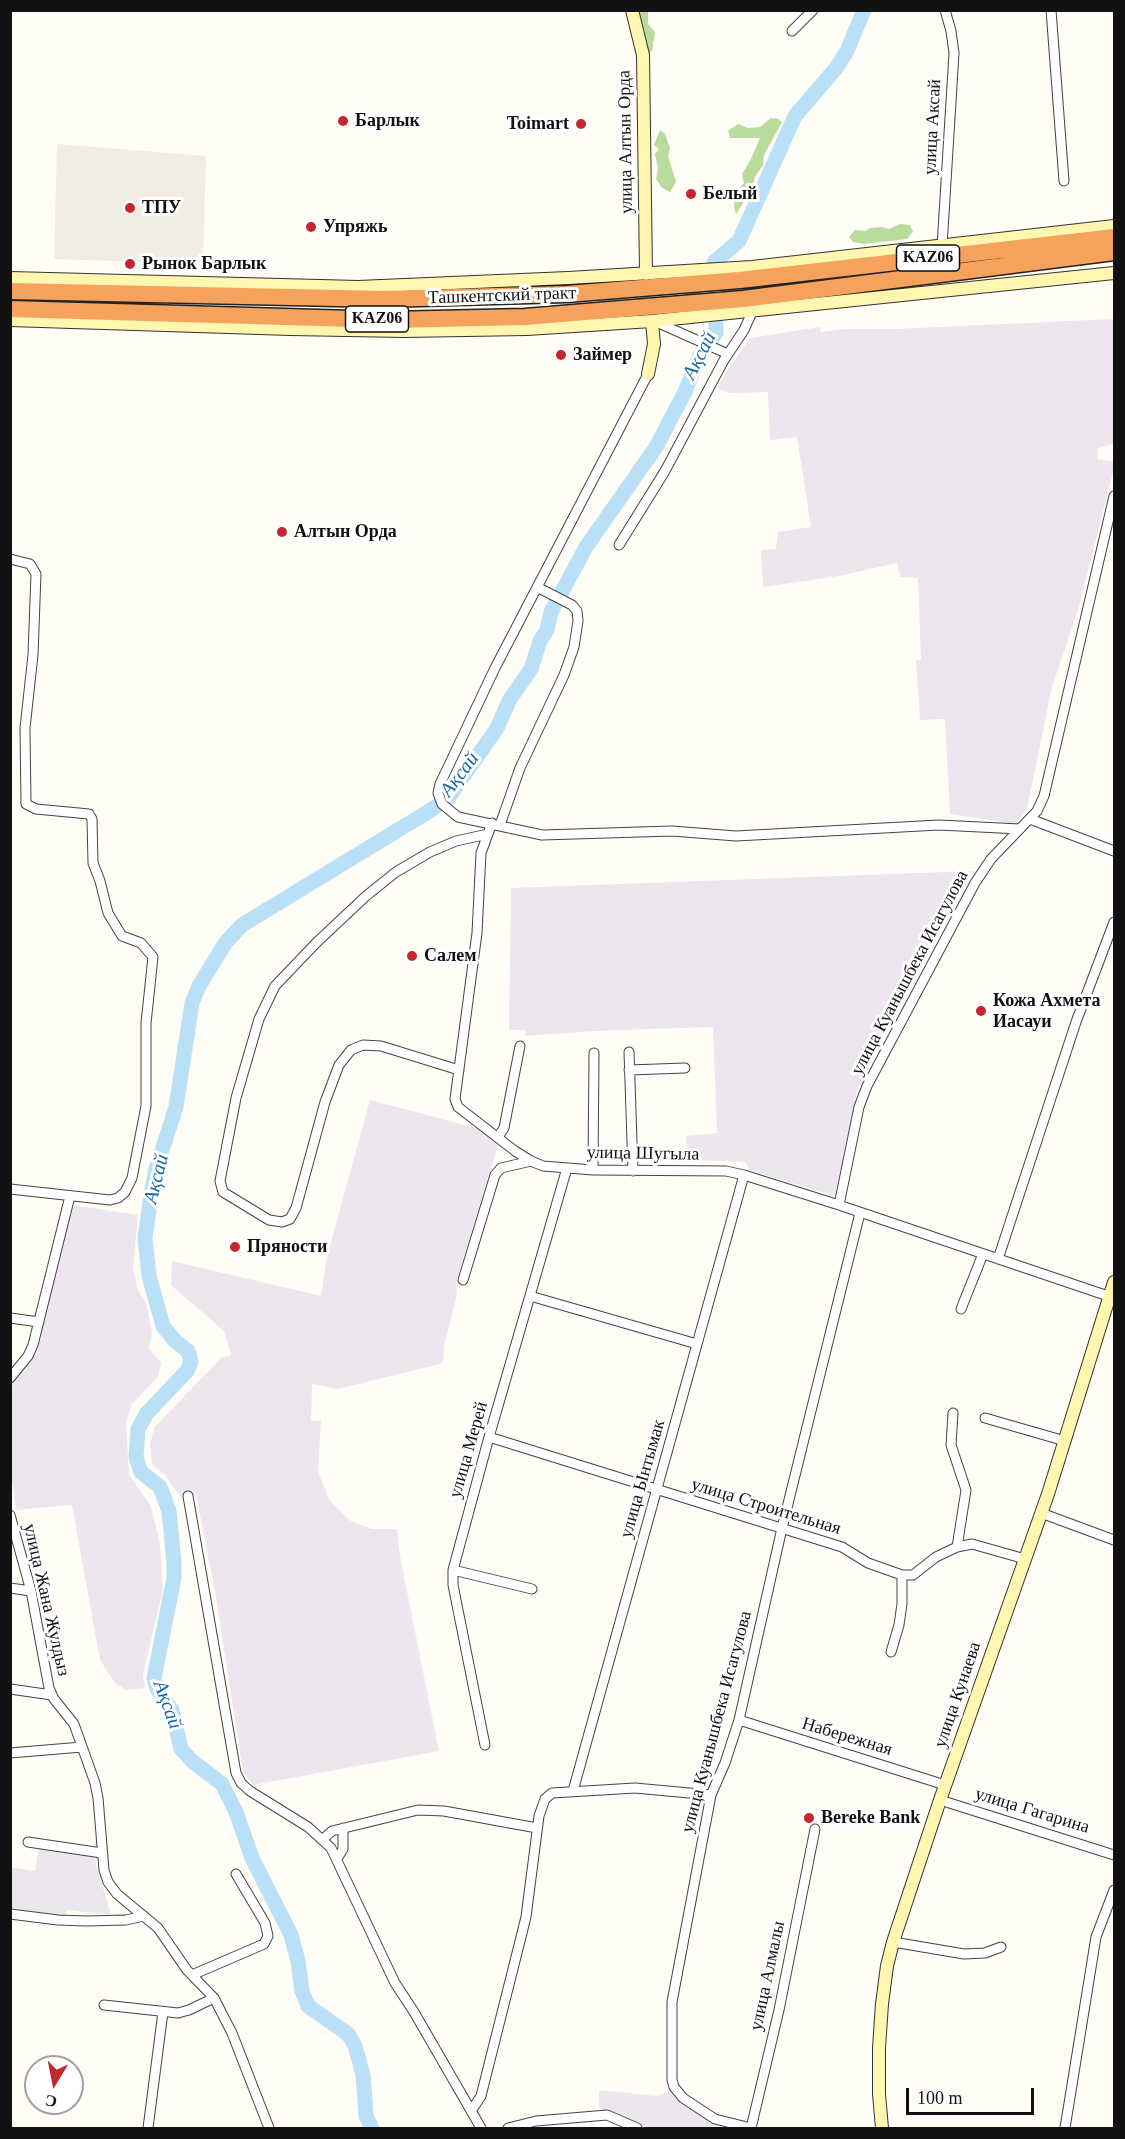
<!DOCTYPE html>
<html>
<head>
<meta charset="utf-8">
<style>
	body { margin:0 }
	#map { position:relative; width:1125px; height:2139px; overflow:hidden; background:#fffdf5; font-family:Georgia,serif }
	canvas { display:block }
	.frame { position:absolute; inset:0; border:12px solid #111; pointer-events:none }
	.north { position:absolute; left:24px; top:2055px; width:60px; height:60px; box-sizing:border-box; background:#fff; border:2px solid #a0a0a0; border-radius:50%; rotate:190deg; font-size:16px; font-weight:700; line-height:24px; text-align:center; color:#111 }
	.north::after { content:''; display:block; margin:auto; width:21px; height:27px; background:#c4262e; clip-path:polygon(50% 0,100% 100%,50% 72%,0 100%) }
	.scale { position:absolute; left:906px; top:2088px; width:128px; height:27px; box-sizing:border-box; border:3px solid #111; border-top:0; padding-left:8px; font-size:18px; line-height:21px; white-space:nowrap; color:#111; -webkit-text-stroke:4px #fff; paint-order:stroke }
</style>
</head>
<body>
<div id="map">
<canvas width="1125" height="2139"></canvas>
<div class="frame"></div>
<div class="north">С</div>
<div class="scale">100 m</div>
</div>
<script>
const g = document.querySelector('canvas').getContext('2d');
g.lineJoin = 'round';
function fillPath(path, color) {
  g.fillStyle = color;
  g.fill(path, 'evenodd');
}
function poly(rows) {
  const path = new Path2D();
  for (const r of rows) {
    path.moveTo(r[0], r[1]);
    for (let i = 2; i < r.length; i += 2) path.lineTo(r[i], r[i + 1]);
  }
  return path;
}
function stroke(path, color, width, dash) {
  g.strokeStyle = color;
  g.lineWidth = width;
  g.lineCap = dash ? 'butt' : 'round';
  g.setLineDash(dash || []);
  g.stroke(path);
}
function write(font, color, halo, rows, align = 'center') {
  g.font = font + ' Georgia,serif';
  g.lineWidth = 6;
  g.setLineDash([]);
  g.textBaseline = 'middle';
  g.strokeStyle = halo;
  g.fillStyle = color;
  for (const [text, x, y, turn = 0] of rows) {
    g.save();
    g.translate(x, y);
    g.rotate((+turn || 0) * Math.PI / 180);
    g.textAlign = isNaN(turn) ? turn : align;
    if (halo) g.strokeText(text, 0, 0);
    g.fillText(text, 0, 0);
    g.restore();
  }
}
fillPath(poly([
	[1114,319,1114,444,1098,448,1097,459,1114,462,1114,468,1079,607,1052,687,1027,809,1016,824,950,814,945,719,920,720,916,660,921,660,918,578,900,577,897,563,839,576,763,587,761,550,776,549,778,532,811,527,797,437,770,440,768,392,730,393,717,388,729,368,750,338,820,327,821,332,845,329,896,329],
	[973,871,949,912,858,1088,835,1196,749,1170,746,1162,687,1160,686,1136,717,1133,713,1027,593,1031,525,1036,525,1030,509,1030,511,888],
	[370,1100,476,1128,498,1145,456,1282,457,1295,444,1346,443,1363,338,1389,312,1384,311,1421,321,1421,318,1472,330,1501,351,1521,371,1529,397,1529,400,1556,439,1751,253,1785,243,1772,216,1597,196,1495,181,1498,165,1475,152,1464,150,1445,154,1428,221,1358,231,1355,224,1331,171,1285,172,1261,321,1296,327,1257],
	[72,1205,138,1215,133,1269,138,1290,146,1303,152,1332,149,1349,161,1362,158,1377,132,1404,126,1422,129,1475,151,1506,160,1544,163,1589,143,1674,145,1688,126,1690,115,1683,100,1660,72,1505,16,1510,10,1465,10,1387,37,1352],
	[39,1848,94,1857,111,1915,66,1910,65,1917,11,1910,11,1867,35,1871],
	[599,2090,656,2096,668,2092,720,2128,649,2128,599,2108]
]), '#eee6ef');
fillPath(poly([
	[636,11,648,11,648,24,655,32,652,51,647,55],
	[771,118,778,119,782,122,764,155,763,165,755,177,751,191,736,214,734,206,735,193,744,183,742,174,751,159,760,138,730,138,728,131,738,124,748,128,760,127],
	[660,130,665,134,670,148,668,156,676,182,670,192,662,188,656,179,658,168,655,154,659,149,654,145],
	[900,224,910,225,913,232,907,239,864,244,853,242,849,237,855,230,866,231,870,228,882,227,889,229]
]), '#b9dc9c');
fillPath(poly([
	[57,144,206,156,203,264,54,259]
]), '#f1ede2');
stroke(poly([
	[714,262,739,241,795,116,837,67,847,51,864,10],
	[372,2128,366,2116,363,2075,355,2046,348,2034,308,2006,302,1991,298,1961,291,1935,252,1858,236,1812,222,1784,192,1761,181,1749,172,1710,157,1689,154,1678,174,1578,174,1562,169,1511,160,1487,141,1472,136,1457,138,1429,147,1413,187,1371,191,1362,188,1351,175,1341,163,1326,149,1276,145,1238,151,1195,156,1169,176,1107,192,1003,199,986,226,942,242,925,431,810,449,797,497,728,510,699,531,669,540,641,547,630,551,612,586,547,656,447,685,392,699,357,716,333,716,323]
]), '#b9e0f7', 15);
const street = poly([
	[1051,10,1064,181],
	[792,31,813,10],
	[942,246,954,53,951,31,945,10],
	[654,321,728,354],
	[648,374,495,668,440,784,438,793,442,804,458,817,542,835,672,831,736,836,939,825,1020,829],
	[619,545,665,471,724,360,744,330,753,310],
	[10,559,30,564,36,574,33,655,25,728,26,804,36,809,89,814,92,819,93,863,100,881,108,913,122,936,141,943,153,957,146,1023,146,1106,132,1178,125,1192,118,1198,110,1200,10,1189],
	[1030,819,1114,851],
	[492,823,481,853,477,933,455,1099,458,1107,515,1151,531,1161,543,1166,593,1170,726,1171,744,1175,839,1205,1114,1298],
	[500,825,520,768,564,675,574,647,578,621,577,611,572,605,537,587],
	[629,1052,633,1171],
	[459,1070,381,1046,363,1045,351,1050,339,1065,325,1102,296,1208,290,1219,282,1222,269,1220,223,1192,220,1181,236,1098,259,1019,275,986,316,943,366,896,396,872,430,852,456,841,488,834],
	[629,1070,685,1068],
	[498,1137,504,1128,520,1046],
	[593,1170,594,1053],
	[839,1205,859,1107,867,1086,975,883,991,859,1037,811,1044,796,1114,496],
	[998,1259,1076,1022,1114,922],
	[463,1280,495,1175,501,1168,531,1161],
	[530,1296,697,1344],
	[961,1309,983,1254],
	[10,1318,39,1322],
	[10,1378,28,1356,33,1345,70,1196],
	[953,1413,951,1445,966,1490,957,1547],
	[985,1418,1065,1441],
	[489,1437,842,1547,868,1563,902,1575,913,1575,936,1557,957,1547,972,1544,1025,1559],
	[188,1496,236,1773,241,1783,250,1791,308,1827,331,1848,395,1983,414,2012,481,2128],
	[1041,1513,1114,1540],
	[10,1515,31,1591,49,1688,54,1699,74,1724,95,1783,98,1798,104,1870,108,1882,117,1894,158,1928,187,1970,214,1998,232,2033,269,2128],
	[453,1570,532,1589],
	[10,1588,31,1591],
	[891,1652,899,1625,902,1604,902,1575],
	[10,1689,52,1695],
	[739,1720,945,1785],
	[485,1745,453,1585,453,1570,489,1437,567,1168],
	[10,1753,82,1747],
	[573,1791,744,1175],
	[940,1800,1114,1855],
	[323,1839,332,1831,418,1810,444,1811,537,1828],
	[28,1842,102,1853],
	[337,1859,343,1849,343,1828],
	[10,1914,58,1920,86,1921,126,1920,144,1916],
	[893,1942,964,1954,985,1953,1001,1947],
	[192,1975,264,1944,268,1936,265,1923,236,1874],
	[104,2005,178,2013,189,2010,214,1998],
	[471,2111,481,2096,519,1945,526,1917,539,1816,545,1799,552,1793,635,1788,711,1795],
	[148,2128,163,2012],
	[508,2128,536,2121,607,2115,637,2128],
	[751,2128,715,2119,683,2098,674,2087,672,2080,672,2002,711,1795,725,1763,739,1720,782,1528,860,1213],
	[751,2128,779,2010,815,1829],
	[1065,2128,1096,1937,1114,1890]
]);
const secondary = poly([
	[632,10,643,55,646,274],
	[10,278,358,287,568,278,752,267,1114,226],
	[10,320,290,329,404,331,527,329,652,321,1114,273],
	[648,374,654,344,652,321],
	[882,2128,879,2094,879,2048,882,2004,887,1966,893,1942,940,1800,1048,1494,1114,1282]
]);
const highway = poly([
	[10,291,384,299,567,294,740,280,1114,237],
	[10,309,388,320,525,317,743,299,1114,252]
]);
stroke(street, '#444', 11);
stroke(secondary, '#333', 14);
stroke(highway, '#222', 19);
stroke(street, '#fff', 9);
stroke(secondary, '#fff6b0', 12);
stroke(highway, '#f5a25d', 16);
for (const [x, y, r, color] of [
	[343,121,6,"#c4262e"],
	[581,124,6,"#c4262e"],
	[691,194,6,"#c4262e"],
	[130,208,6,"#c4262e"],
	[311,227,6,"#c4262e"],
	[130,264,6,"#c4262e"],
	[561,355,6,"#c4262e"],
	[282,532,6,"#c4262e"],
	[412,956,6,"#c4262e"],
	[981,1011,6,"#c4262e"],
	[235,1247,6,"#c4262e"],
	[809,1818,6,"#c4262e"]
]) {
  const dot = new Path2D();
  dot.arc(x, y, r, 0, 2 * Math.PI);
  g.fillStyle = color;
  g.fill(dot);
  stroke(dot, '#fff', 2);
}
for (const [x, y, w] of [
	[928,258,63],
	[377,319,63]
]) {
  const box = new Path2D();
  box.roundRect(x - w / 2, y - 13, w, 26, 4.5);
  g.fillStyle = '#fff';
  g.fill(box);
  stroke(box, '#111', 1.5);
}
write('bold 16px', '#111', null, [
	["KАZ06",928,258],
	["KАZ06",377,319]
]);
write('bold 18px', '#111', '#fff', [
	["Барлык",355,121],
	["Toimart",569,124,"right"],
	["Белый",703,194],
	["ТПУ",142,208],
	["Упряжь",323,227],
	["Рынок Барлык",142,264],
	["Займер",573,355],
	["Алтын Орда",294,532],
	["Салем",424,956],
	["Кожа Ахмета",993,1001],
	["Иасауи",993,1022],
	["Пряности",247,1247],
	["Bereke Bank",821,1818]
], 'left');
write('18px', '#111', '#fff', [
	["улица Аксай",933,127,-87],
	["улица Алтын Орда",626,142,-91],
	["Ташкентский тракт",502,296,-2],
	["улица Куанышбека Исагулова",910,973,-62],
	["улица Шугыла",643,1154,1],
	["улица Мерей",469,1450,-74],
	["улица Ынтымак",643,1479,-74],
	["улица Строительная",766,1507,17],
	["улица Жана Жулдыз",46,1600,77],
	["улица Кунаева",958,1695,-71],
	["улица Куанышбека Исагулова",717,1722,-75],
	["Набережная",847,1737,17],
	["улица Гагарина",1032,1811,17],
	["улица Алмалы",768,1976,-78]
]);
write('italic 20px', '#1768a6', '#fff', [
	["Ақсай",700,356,-63],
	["Ақсай",460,775,-53],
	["Ақсай",157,1179,-76],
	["Ақсай",167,1705,70]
]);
</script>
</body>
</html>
